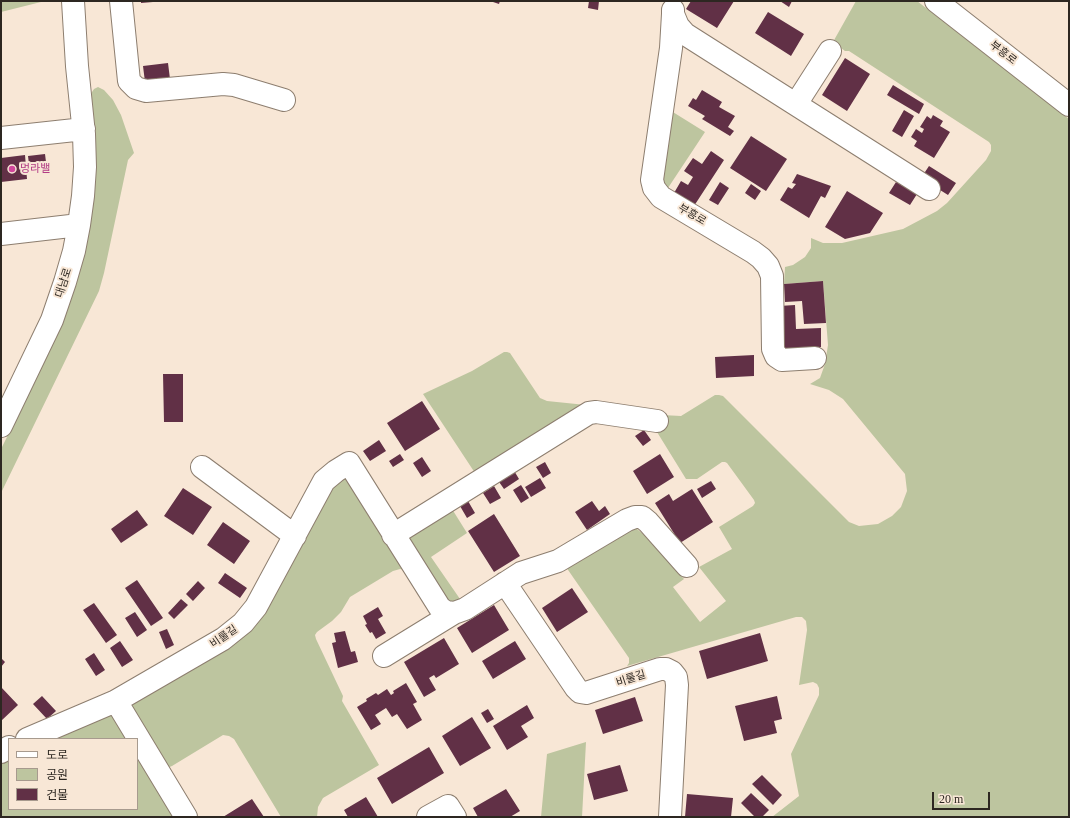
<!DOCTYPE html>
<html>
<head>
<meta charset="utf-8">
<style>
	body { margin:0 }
	#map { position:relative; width:1070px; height:818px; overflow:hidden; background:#f8e7d6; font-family:"Times New Roman","Noto Sans KR",serif }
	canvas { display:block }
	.frame { position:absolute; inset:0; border:2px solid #2d2721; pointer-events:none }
	.legend { position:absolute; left:8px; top:738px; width:130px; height:72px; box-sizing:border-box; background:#f8e7d6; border:1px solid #a79a8e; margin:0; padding:5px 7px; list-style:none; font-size:12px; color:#2d2721 }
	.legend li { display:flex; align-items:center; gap:8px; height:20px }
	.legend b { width:20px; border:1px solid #a79a8e }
	.scale { position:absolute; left:932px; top:792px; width:58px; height:18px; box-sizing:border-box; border:2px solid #2d2721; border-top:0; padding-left:5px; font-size:12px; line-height:14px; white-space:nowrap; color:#2d2721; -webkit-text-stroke:3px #f8e7d6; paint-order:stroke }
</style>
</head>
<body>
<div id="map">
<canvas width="1070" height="818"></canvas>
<div class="frame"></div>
<ul class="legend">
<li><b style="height:5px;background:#fff"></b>도로</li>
<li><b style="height:11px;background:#bdc59f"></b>공원</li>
<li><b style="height:11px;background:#613046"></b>건물</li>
</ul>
<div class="scale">20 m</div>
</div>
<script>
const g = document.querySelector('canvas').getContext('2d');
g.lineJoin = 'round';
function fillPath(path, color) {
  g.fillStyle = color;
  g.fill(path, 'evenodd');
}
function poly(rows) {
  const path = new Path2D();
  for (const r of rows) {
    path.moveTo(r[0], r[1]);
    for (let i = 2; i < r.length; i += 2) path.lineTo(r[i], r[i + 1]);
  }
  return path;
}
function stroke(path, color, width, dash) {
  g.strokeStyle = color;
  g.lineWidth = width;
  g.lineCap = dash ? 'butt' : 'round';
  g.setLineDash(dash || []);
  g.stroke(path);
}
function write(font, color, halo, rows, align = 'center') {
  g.font = font + ' "Times New Roman","Noto Sans KR",serif';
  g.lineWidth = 4;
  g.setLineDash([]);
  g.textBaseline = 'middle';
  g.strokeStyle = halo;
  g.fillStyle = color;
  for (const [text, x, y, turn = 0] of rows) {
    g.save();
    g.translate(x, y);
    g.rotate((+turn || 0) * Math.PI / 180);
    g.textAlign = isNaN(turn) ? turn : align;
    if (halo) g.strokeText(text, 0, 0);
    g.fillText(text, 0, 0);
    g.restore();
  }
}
fillPath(poly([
	[1,1,45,1,1,12],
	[856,1,917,1,1069,119,1069,817,772,817,799,796,791,754,819,695,819,688,817,684,813,682,799,685,807,630,806,621,802,617,796,617,627,666,629,663,629,658,566,567,631,529,637,529,643,534,684,579,673,587,700,622,726,601,699,567,732,549,719,527,753,506,755,503,754,500,727,463,725,462,722,462,697,479,686,479,657,432,654,429,662,415,681,416,715,395,719,395,723,396,849,522,859,526,878,524,892,516,901,507,907,491,905,474,843,399,829,390,810,384,820,378,825,364,828,345,823,281,784,284,785,267,793,265,805,257,811,248,811,238,823,243,842,243,903,229,937,211,947,203,986,160,991,151,991,145,989,142,849,51,845,51,833,42],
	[98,87,104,90,113,100,121,115,134,153,128,160,104,273,99,291,1,493,1,449,21,409,61,323,90,95,94,89],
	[668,109,705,132,666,191,658,176],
	[504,352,507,352,510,353,540,398,547,401,586,405,475,473,423,394,472,371],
	[341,477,348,479,405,570,400,569,393,571,350,597,341,612,332,621,317,632,315,635,316,639,343,696,342,701,379,765,323,798,318,807,317,817,281,817,234,739,229,736,223,735,172,766,167,768,129,704,225,645,327,487],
	[452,509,467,533,431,557,460,599,454,602,450,602,445,600,406,544,408,533],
	[104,715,112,715,132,739,42,739],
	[586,742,582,817,541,817,547,754],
	[137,748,178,817,1,817,1,759,9,754,9,809,137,809]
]), '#bdc59f');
fillPath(poly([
	[141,1,153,1,153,2,141,3],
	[490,1,500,1,499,4],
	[589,1,599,1,598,10,588,8],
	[691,1,734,1,717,28,686,9],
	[780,1,792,1,789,7],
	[768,12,804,34,791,56,755,33],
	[845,58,870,74,847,111,822,95],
	[168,63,170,79,145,82,143,66],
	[893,85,924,104,919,114,887,95],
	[702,90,722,102,719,107,735,116,728,127,734,131,730,136,702,119,705,116,688,106,693,98,696,100],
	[904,110,914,116,902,137,892,131],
	[933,115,943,121,940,126,950,132,934,158,914,146,917,141,911,137,916,129,922,133,924,129,920,127,927,116,931,119],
	[751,136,787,159,766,191,730,168],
	[711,151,724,160,694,206,674,193,681,181,688,185,693,177,684,171,693,158,702,164],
	[45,154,46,162,29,164,28,156],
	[25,155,27,179,1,182,1,158],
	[929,166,956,183,948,195,921,178],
	[797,174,831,186,825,198,821,196,809,218,780,200,788,187,792,189,796,184,792,183],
	[720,182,729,188,718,205,709,200],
	[896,182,917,194,910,205,889,193],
	[751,184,761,191,755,200,745,193],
	[847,191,883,213,870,233,845,239,825,227],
	[823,281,826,323,804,324,802,301,785,302,784,284],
	[795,305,796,329,821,328,821,347,781,349,779,306],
	[754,355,754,376,716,378,715,357],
	[163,374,183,374,183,422,164,422],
	[422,401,440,429,405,451,387,423],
	[644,430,651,440,643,446,635,436],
	[379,440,386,451,370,461,363,451],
	[400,454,404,460,393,467,389,461],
	[660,454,674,477,647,494,633,471],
	[422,457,431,471,422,477,413,463],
	[545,462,551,473,543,478,536,467],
	[513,469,519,479,504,489,497,479],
	[540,478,546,488,531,497,525,487],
	[711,481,716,489,702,498,697,489],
	[521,485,529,498,521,503,513,490],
	[494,486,501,498,490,504,483,493],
	[183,488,212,507,193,535,164,516],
	[692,489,713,522,680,543,655,503,669,494,673,501],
	[468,501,475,513,467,518,460,506],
	[592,501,599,511,605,506,610,514,587,530,575,512],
	[137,510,148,525,121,543,111,529],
	[494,514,520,556,494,572,468,531],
	[223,522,250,541,234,564,207,545],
	[225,573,247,588,240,598,218,583],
	[137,580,163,618,151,626,125,588],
	[198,581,205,588,193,601,186,594],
	[572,588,588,612,557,632,542,608],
	[181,599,188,605,174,619,168,613],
	[94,603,117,635,106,643,83,610],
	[494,605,509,630,472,653,457,628],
	[378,607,383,616,378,619,386,633,376,639,372,632,370,633,365,625,367,624,363,616],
	[135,612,147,630,137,637,125,618],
	[167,629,174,645,166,649,159,632],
	[345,631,351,652,355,651,358,662,338,668,332,643,336,642,334,633],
	[760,633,768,661,707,679,699,651],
	[444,638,459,664,436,678,434,675,429,678,436,690,424,697,404,662],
	[120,641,133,660,122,667,110,648],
	[515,641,526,659,493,679,482,661],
	[94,653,105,670,96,676,85,659],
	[1,658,5,662,1,667],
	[406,683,417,702,413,704,422,720,407,729,397,714,392,717,386,708,375,715,381,724,371,730,357,707,367,701,366,699,376,693,378,695,387,689,391,695,394,693,393,691],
	[1,687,18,705,1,721],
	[42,696,56,711,47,719,33,704],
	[777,696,782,719,774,721,777,733,744,741,735,706],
	[635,697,643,721,603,734,595,710],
	[527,705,534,718,521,726,528,737,507,750,493,726],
	[488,709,494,719,487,723,481,713],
	[472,717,491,748,460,766,442,736],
	[429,747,444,773,392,804,377,778],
	[620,765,628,791,594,800,587,774],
	[762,775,782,795,773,805,752,784],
	[506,789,520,811,510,817,478,817,473,808],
	[751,793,769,810,762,817,755,817,741,803],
	[687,794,733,798,731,817,685,817],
	[366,797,378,817,348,817,344,810],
	[252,799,264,817,223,817]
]), '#613046');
const minor = poly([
	[121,1,129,81,136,88,146,91,223,84,234,85,284,100],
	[936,1,1069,105],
	[673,10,673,14,678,26,685,34,929,189],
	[673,14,671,48,652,180,654,188,661,197,753,252,761,258,768,266,772,276,773,349,776,356,782,360,815,358],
	[796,104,830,51],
	[1,138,84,129],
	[1,234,79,225],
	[1,426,52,320,65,282,74,251,79,225,83,196,85,167,84,134,77,66,73,1],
	[202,467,295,536],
	[393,535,589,413,596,412,657,421],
	[505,583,576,688,580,692,586,693,660,669,666,669,672,672,676,677,677,685,670,817],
	[384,656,454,613],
	[116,701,186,817],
	[27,739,116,701,223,639,243,623,256,607,324,481,336,471,349,463,440,608,446,612,454,613,465,609,521,573,558,561,627,520,635,517,642,517,648,522,687,566],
	[1,752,9,747],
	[428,817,448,806,455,817]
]);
stroke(minor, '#8d7e6f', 24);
stroke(minor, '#fff', 22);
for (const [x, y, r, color] of [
	[12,169,4,"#d1479c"]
]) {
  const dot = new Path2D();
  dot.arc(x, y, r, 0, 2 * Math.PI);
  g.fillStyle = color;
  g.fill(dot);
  stroke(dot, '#f8e7d6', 1.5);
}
write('11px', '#2d2721', '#f8e7d6', [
	["부흥로",1003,53,38],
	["부흥로",692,215,31],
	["대남로",64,283,-72],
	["비룰길",224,637,-34],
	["비룰길",631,679,-18]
]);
write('11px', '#b23c85', '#f8e7d6', [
	["멍라밸",20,169]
], 'left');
</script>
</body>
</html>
